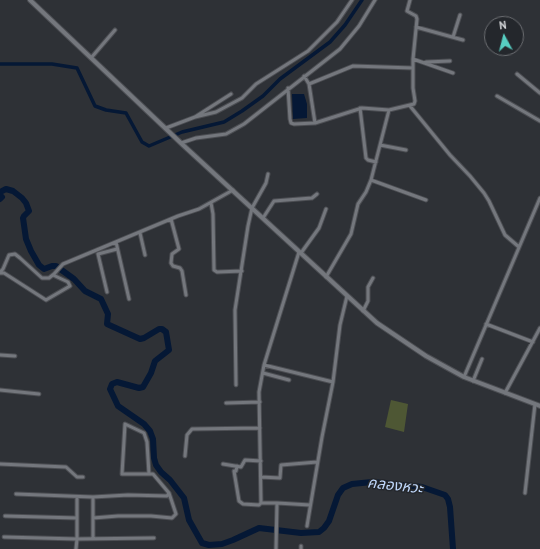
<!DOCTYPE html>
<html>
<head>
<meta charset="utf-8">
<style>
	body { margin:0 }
	#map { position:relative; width:540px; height:549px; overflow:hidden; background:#2e3136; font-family:"PT Sans",sans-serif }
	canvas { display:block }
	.north { position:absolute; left:484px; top:16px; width:40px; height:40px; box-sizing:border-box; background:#24272c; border:1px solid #6c6e72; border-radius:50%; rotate:353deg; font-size:11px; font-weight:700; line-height:16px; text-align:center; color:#d7d9dc }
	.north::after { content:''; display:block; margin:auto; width:14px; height:18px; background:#57cec2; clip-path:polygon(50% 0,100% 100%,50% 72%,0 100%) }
</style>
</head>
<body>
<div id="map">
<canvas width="540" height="549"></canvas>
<div class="north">N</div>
</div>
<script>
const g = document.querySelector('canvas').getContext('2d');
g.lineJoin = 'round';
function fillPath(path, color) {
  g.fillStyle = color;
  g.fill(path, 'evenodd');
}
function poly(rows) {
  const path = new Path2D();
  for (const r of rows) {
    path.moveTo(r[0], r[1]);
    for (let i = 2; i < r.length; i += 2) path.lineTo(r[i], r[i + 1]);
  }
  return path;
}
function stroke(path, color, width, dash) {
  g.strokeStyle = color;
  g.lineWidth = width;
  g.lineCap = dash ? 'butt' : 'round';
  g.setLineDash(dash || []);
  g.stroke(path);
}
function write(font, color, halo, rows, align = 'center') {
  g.font = font + ' "PT Sans","Noto Sans Thai",sans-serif';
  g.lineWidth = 3;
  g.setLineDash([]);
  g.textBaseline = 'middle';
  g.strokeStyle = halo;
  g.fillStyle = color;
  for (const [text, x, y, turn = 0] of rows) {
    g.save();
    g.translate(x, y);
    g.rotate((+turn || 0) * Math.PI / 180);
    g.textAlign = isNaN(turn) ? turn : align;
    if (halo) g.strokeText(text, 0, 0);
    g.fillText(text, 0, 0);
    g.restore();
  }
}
fillPath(poly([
	[391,400,408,404,404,432,385,427]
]), '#4e5734');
fillPath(poly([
	[292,94,304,94,307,104,307,118,293,119]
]), '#051835');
stroke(poly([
	[0,64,52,64,77,68,95,106,106,110,126,113,142,142,149,146,182,132,224,122,242,111,263,96,280,79,330,42,345,25,362,0]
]), '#051835', 3.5);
stroke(poly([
	[0,192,6,189,13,191,22,198,26,203,29,211,24,216,23,218,26,239,31,251,39,265,44,269,52,266,56,266,74,279,85,291,101,299,108,314,107,324,140,339,144,338,159,329,162,329,166,332,169,350,155,361,151,373,143,387,139,388,117,382,112,384,110,389,118,406,144,424,150,431,153,439,154,458,156,465,161,472,170,480,184,498,189,520,202,543,209,545,222,544,233,540,259,528,301,533,319,532,324,528,329,521,338,495,343,488,352,484,372,482,422,487,445,495,448,499,450,507,453,549],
	[0,195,2,197,0,199]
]), '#051835', 6);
const minor = poly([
	[416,27,463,40],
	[453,37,460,15],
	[91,58,115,30],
	[413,59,453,73],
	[426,62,450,61],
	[517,74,540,93],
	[304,76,309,84,353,66,413,68],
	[309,84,315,123],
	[288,88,290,119,291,123,294,124,315,123,362,108,389,110,414,104,415,101,413,88,413,59,417,19,416,16,407,11,410,0],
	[497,96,540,121],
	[410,106,450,155,470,176,484,193,489,201,505,235,519,247],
	[360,108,366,158,368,160,376,162],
	[195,117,216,112,242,98,256,84,308,51,337,22,352,0],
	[166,128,195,117,231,94],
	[181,143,196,138,226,134,244,124,340,49,359,26,375,0],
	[380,145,406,150],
	[371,180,426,200],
	[211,203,213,214,214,270,217,272,242,271],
	[263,218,274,201,312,198,317,194],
	[171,219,179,249,172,254,171,263,173,266,180,268,182,271,186,295],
	[140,233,145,255],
	[116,242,129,299],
	[301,253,319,228,326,209],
	[0,272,3,269,9,255,15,254,20,258,42,278,49,278,54,274,63,264,178,216,199,209,233,190],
	[0,273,4,273,46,300,70,286,68,282,53,275],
	[326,277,351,234,358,204,366,192,371,180,389,110],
	[107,292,98,254,117,249],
	[363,311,368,301,368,287,373,278],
	[486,324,533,342],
	[0,355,15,356],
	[264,365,333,382],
	[263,373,289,380],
	[464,377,540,198],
	[473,381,482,359],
	[236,385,235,310,248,226,252,208,266,183,268,174],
	[0,390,39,394],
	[505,393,540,328],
	[226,403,260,402],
	[185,456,187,435,192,429,260,428],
	[0,464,66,467,77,477,83,477],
	[223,464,241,467,245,460,261,461],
	[237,466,236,471,234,471,239,501,243,504,259,505,261,503],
	[261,477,280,478,281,465,317,462],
	[525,493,535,404],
	[16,494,93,497,93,539],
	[77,497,77,539,154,538],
	[93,497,128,495,167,496,169,493,153,474,122,474,125,424,144,433,147,442,149,474],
	[277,503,310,505],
	[5,516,77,518],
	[93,518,118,516,151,516,172,518,176,514,169,493],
	[307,526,322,437,333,382,340,325,347,296],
	[4,537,77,539,76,549],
	[301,546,301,549],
	[276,549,277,503,261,503,259,392,264,365,299,252]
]);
const tertiary = poly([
	[30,0,183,145,377,323,426,356,464,377,540,406]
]);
stroke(minor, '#4c4e53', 5);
stroke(tertiary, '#4c4e53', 6);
stroke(minor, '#74777d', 3);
stroke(tertiary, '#74777d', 4);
write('italic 15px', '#c0d8fb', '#24272c', [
	["คลองหวะ",395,486,6]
]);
</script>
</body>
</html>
